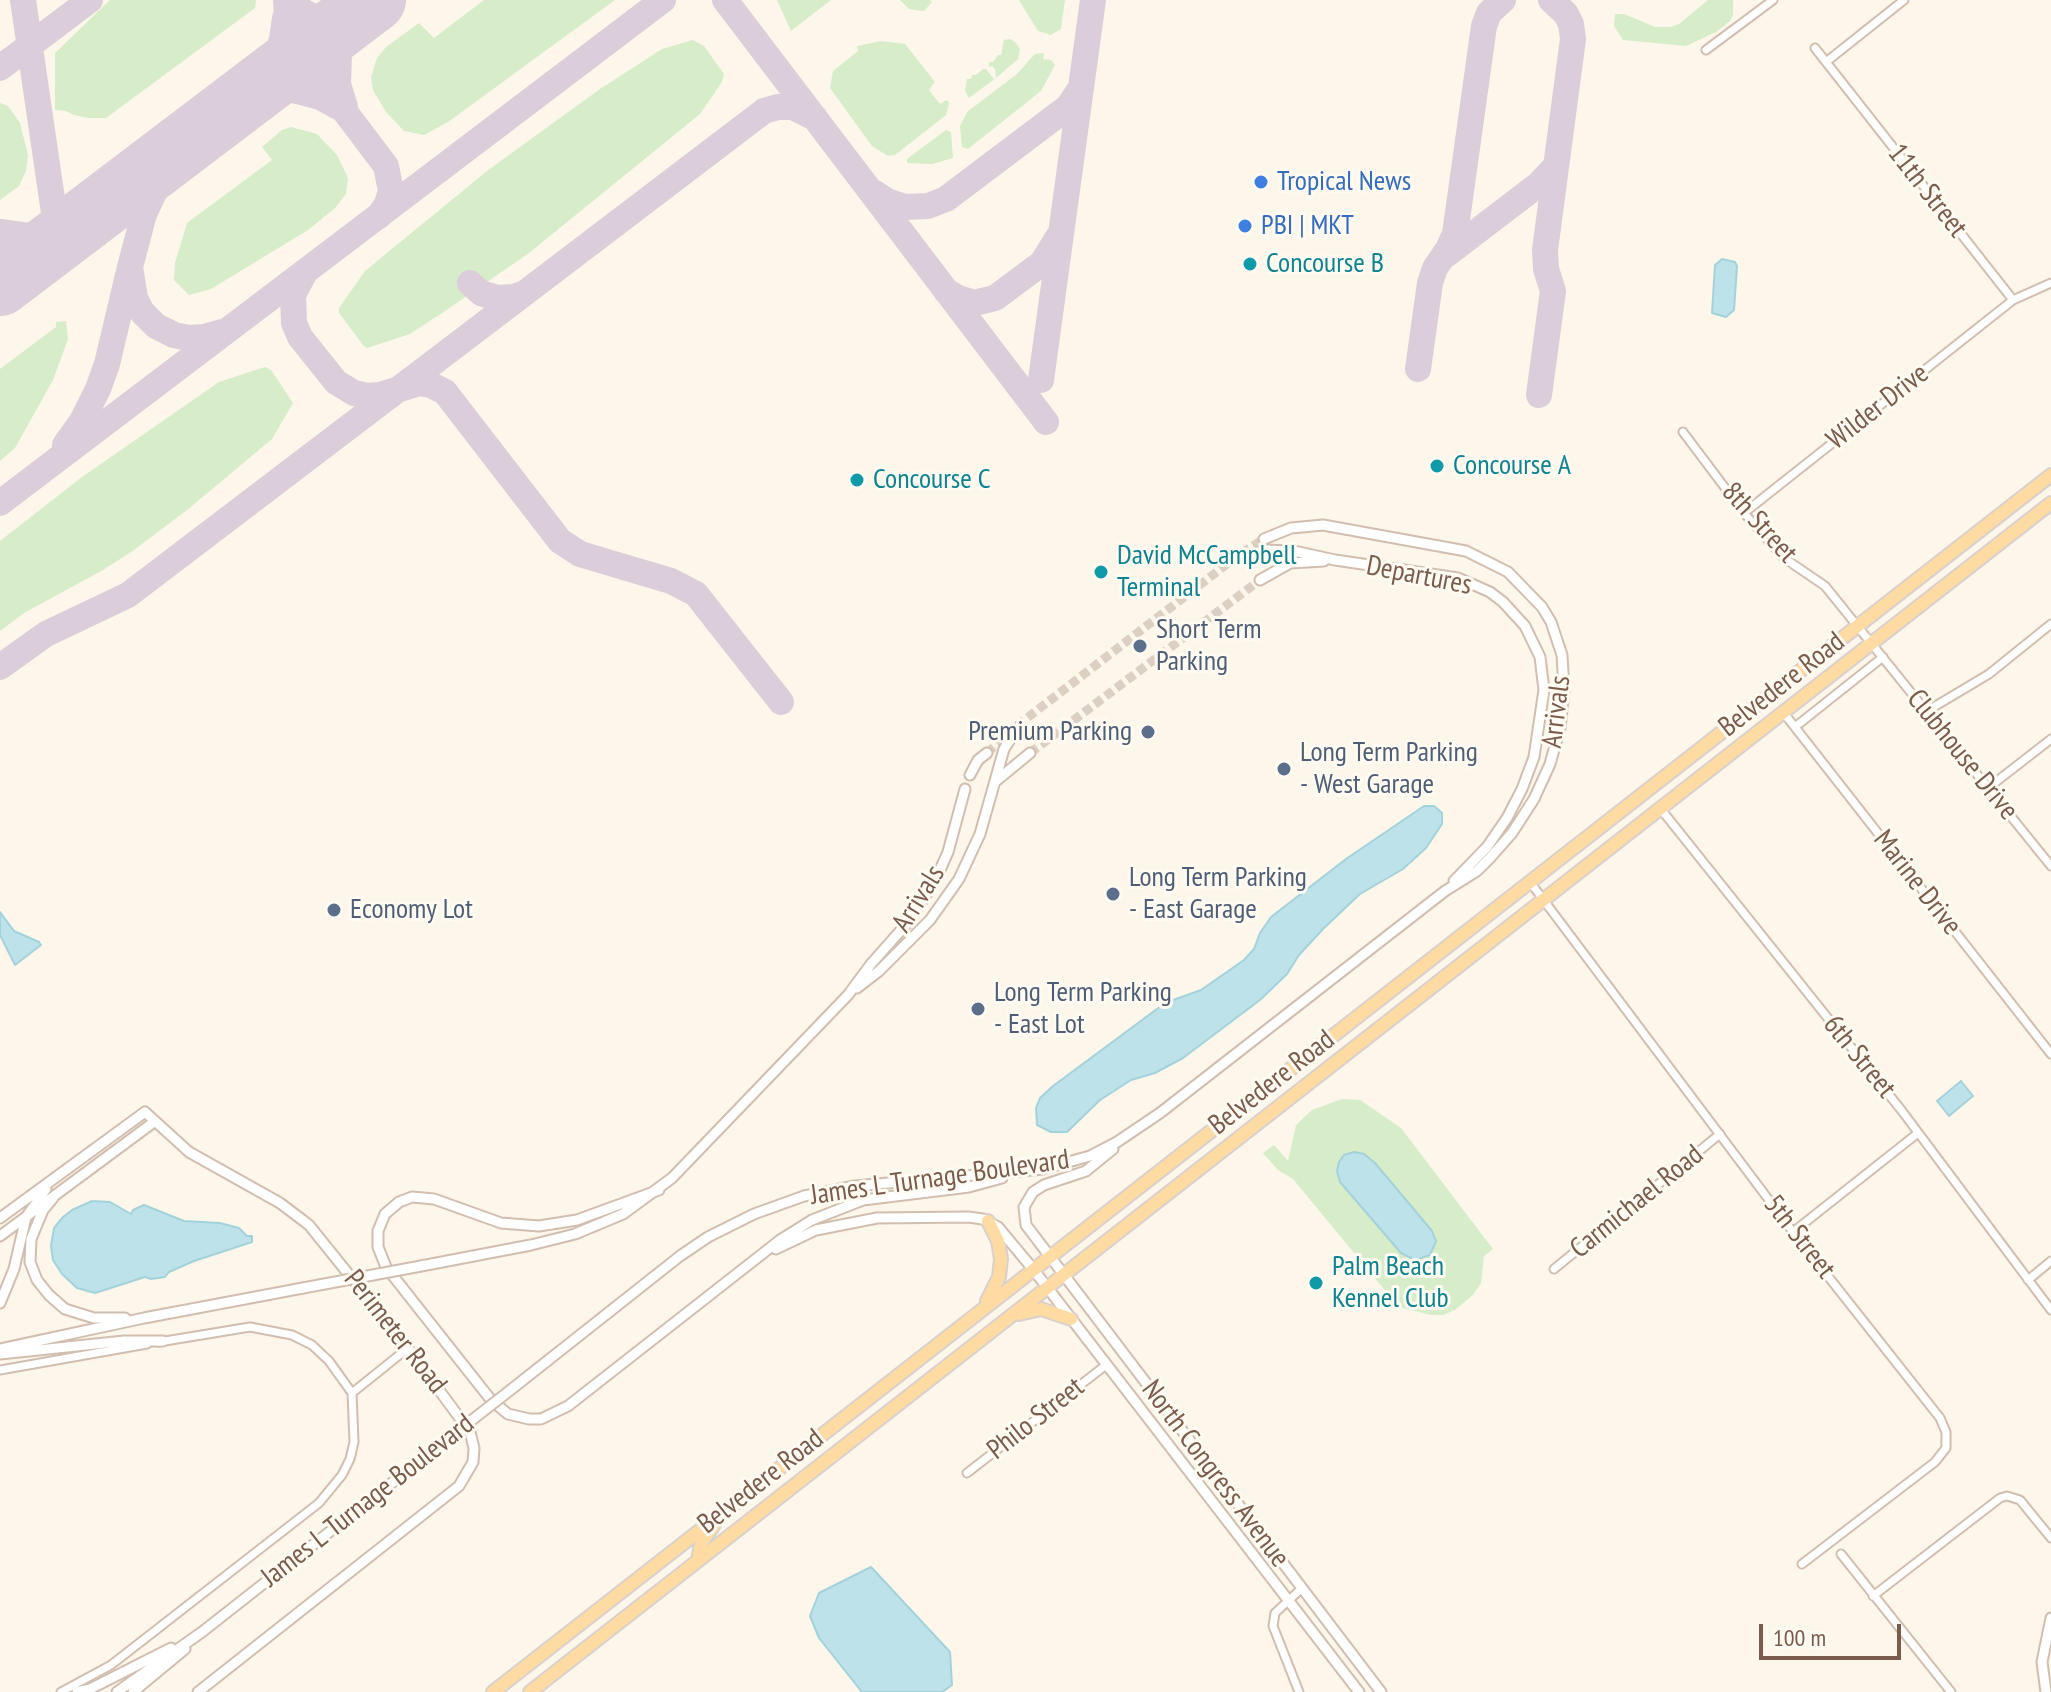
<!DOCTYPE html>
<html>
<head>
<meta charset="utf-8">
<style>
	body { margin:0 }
	#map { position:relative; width:2051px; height:1692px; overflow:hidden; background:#fdf6eb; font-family:"PT Sans Narrow",sans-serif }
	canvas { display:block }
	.scale { position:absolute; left:1759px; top:1624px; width:142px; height:36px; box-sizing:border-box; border:4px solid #7a5c4c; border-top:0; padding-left:10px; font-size:24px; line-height:28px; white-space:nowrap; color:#7a5c4c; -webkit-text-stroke:6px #fffaf2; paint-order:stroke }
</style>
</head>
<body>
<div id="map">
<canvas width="2051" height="1692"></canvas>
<div class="scale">100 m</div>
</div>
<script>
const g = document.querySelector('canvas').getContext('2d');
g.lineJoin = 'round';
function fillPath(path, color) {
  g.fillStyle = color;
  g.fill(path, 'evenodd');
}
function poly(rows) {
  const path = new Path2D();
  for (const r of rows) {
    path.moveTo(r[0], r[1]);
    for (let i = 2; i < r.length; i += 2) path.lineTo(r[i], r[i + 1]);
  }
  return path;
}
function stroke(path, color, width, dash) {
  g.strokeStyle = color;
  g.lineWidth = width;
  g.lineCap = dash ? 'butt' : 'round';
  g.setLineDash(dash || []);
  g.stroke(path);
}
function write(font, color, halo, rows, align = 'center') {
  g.font = font + ' "PT Sans Narrow",sans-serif';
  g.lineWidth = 6;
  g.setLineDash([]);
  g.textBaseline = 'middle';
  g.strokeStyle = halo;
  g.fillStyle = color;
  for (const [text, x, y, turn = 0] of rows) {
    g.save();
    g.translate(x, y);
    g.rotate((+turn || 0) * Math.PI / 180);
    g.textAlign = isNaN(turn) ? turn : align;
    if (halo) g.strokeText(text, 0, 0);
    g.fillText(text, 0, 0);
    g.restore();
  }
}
fillPath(poly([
	[110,0,256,0,255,8,106,118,89,118,74,115,66,111,55,110,55,53],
	[484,0,615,0,448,122,424,135,404,131,386,112,373,90,371,77,377,58,386,47,419,23,434,38],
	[777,0,831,0,791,31],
	[900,0,930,0,932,2,924,11,909,9],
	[1019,0,1065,0,1061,29,1051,35,1038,31],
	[1708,0,1733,0,1733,15,1730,21,1716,32,1686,46,1623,40,1614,26,1615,14,1624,14,1655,27,1671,27,1679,24],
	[1010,39,1015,42,1020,49,1018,59,997,77,969,98,965,91,967,79,971,79,972,75,976,75,983,69,986,69,994,79,996,77,995,69,992,66,989,67,989,62,993,62,998,55,1001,55,1004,40],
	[693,40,704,46,724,74,722,82,700,114,529,253,448,309,410,334,367,348,363,345,339,313,339,308,365,271,487,171,600,89,662,49],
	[881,41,905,44,935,82,929,90,940,104,947,100,949,103,946,115,895,155,888,156,872,146,830,88,833,71,858,51,857,46],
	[1044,53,1043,59,1051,60,1055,65,1041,91,968,149,962,147,960,126,967,112,1017,74,1035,54],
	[0,103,8,106,20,123,28,155,26,171,19,186,0,200],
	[291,127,317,134,337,155,348,178,346,194,335,208,308,230,211,289,189,295,174,280,175,263,187,223,272,160,262,147,282,130],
	[946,130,951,132,953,158,932,164,907,163,907,159],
	[66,321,68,339,53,380,15,448,0,461,0,369,56,327,56,322],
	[265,367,271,370,293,403,272,439,187,510,134,550,103,570,24,613,0,631,0,541,82,477,219,382],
	[1342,1099,1360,1100,1401,1128,1493,1249,1484,1256,1481,1283,1473,1295,1455,1310,1443,1315,1431,1315,1403,1308,1388,1294,1293,1179,1278,1170,1263,1153,1274,1145,1288,1161,1296,1125,1312,1110]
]), '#d7ecc8');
const water = poly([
	[1722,259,1735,262,1737,266,1734,310,1726,317,1712,313,1715,265,1722,259],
	[1424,806,1434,806,1442,813,1442,824,1426,848,1403,869,1360,894,1323,929,1299,955,1287,974,1260,1000,1183,1058,1155,1073,1131,1080,1100,1100,1067,1132,1051,1132,1037,1125,1036,1108,1040,1098,1053,1086,1165,1003,1201,990,1244,960,1254,949,1260,933,1271,917,1346,859,1424,806],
	[0,912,14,931,39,942,41,945,15,965,0,935,0,912],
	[1961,1081,1973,1096,1949,1116,1937,1101,1961,1081],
	[1354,1152,1364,1154,1375,1163,1432,1231,1436,1241,1430,1255,1415,1260,1401,1253,1340,1182,1337,1171,1339,1162,1344,1155,1354,1152],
	[92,1201,110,1202,131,1214,133,1210,144,1205,184,1221,220,1223,239,1228,247,1236,252,1236,252,1242,194,1261,169,1272,165,1277,151,1279,145,1277,95,1293,77,1288,62,1274,53,1260,51,1246,54,1228,63,1217,72,1210,92,1201],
	[871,1567,950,1652,952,1685,942,1692,862,1692,819,1638,810,1616,819,1593,871,1567]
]);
fillPath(water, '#bee2e9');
stroke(water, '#a4d2db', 2);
stroke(poly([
	[286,0,287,20,293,43,386,166,391,191,387,204,379,216],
	[294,0,302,11,316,18,332,22,349,19],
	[725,0,1046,422],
	[0,68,90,0],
	[255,91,275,60,282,39,285,18],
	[241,101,265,93,293,90,320,97,338,107],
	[345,107,338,84,339,53,345,37,361,10],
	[873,192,887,201,905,207,928,206,946,199,1068,107,1080,89],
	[0,232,58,240,23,0],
	[1446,255,1539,184,1556,166],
	[130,267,144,214,160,180,203,130],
	[305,272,293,295,294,323,300,337,336,382,354,393,367,396,380,395,419,383,431,385,445,392,560,541,580,554,671,581,696,594,781,702],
	[470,283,481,293,497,298,514,297,525,293],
	[946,291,958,298,974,303,995,298,1042,263,1058,237],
	[1418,369,1430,283,1435,268,1448,249,1455,234,1484,26,1489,13,1503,0],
	[1041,380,1093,0],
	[1539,395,1553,291,1546,269,1545,250,1573,39,1571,24,1566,14,1551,0],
	[65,445,82,421,98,389,107,364,130,267,135,298,142,312,156,326,174,335,189,338,204,337,222,332],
	[0,503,663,0],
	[0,667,46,634,128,595,764,111,778,107,793,107,815,118]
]), '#dbceda', 26);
stroke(poly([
	[0,284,374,0]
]), '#dbceda', 64);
stroke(poly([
	[987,753,1018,725,1240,554,1264,539],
	[1030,753,1260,580]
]), '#dcd0c3', 9, [9, 4.5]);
const minor = poly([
	[1815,48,2013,300],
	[1706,50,1773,0],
	[1826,62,1904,0],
	[1683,432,1744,513,1784,558,1825,586,2051,866],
	[1744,513,2013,300,2051,283],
	[1927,711,1989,674,2051,624],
	[1783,712,2051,1054],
	[1795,727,1883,657],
	[1988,788,2051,739],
	[1660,808,1902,1111,2051,1310],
	[1530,882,1793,1232,1940,1418,1946,1432,1946,1448,1935,1462,1802,1564],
	[1793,1232,1918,1133],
	[1554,1269,1720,1134],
	[2028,1280,2051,1261],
	[0,1370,147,1344],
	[352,1393,408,1348],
	[967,1473,1106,1365],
	[1841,1554,1951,1692],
	[1873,1596,2000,1498,2007,1496,2020,1500,2051,1538],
	[61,1692,111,1665,319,1503,342,1475,350,1459,354,1442,352,1393,329,1361,312,1345,292,1335,250,1327,159,1342],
	[1299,1692,1273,1626,1275,1613,1301,1589]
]);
const tertiary = poly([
	[1243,557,1265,550,1294,551,1335,560,1458,578,1490,592,1503,602,1525,626,1540,657,1544,690,1534,757,1522,789,1507,818,1487,847,1454,881],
	[1260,580,1290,563,1324,561],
	[970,775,978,760,987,753],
	[996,781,1030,753],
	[857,988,879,971,930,920,959,879,980,834,1004,749,1015,732],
	[1113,1149,1086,1171,1044,1185,1033,1192,1024,1207,1026,1225,1381,1692],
	[659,1190,577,1220,539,1226,501,1223,434,1199,412,1197,399,1202,385,1214,378,1231,378,1247,386,1267,491,1400,508,1414,529,1419,541,1419,568,1406,780,1240,812,1220,863,1200,969,1187,1002,1178],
	[53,1198,43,1210,31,1239,30,1262,37,1280,49,1295,65,1309,94,1318,125,1318],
	[0,1218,145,1112,189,1152,280,1203,309,1225,408,1348,470,1432,474,1448,473,1462,459,1486,198,1692],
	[0,1236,154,1122],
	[776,1249,816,1230,877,1218,968,1217,983,1219,998,1227,1033,1269,1359,1692],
	[421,1266,531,1245,575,1234,623,1214,672,1178,848,995,871,964,910,920,936,879,948,852,965,789],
	[0,1303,14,1269,26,1217,46,1189],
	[0,1349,144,1318,303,1288],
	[0,1354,124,1341,163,1341],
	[513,1388,680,1256,708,1237,754,1214,804,1196,855,1186,1043,1169,1090,1156,1117,1142,1160,1113,1445,891,1477,871,1490,858,1512,833,1534,799,1550,764,1560,728,1564,691,1562,655,1551,622,1542,607,1508,572,1466,551,1323,525,1291,528,1264,539],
	[77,1692,90,1689,171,1648],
	[117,1692,202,1632,426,1456],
	[133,1692,185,1649],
	[2046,1692,2042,1662,2051,1618]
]);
const primary = poly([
	[987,1301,999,1277,1001,1259,998,1241,988,1221],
	[1019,1314,1041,1309,1071,1319],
	[698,1560,701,1544,715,1523],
	[493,1692,2051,475],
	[530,1692,2051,503]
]);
stroke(minor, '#d1beaf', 11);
stroke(tertiary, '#d1beaf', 13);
stroke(primary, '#dad1cd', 16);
stroke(minor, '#fff', 7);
stroke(tertiary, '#fff', 9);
stroke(primary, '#fddba3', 12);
const tertiaryBridge = poly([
	[303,1288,421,1266],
	[426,1456,513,1388]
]);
stroke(tertiaryBridge, '#d1beaf', 13, []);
stroke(tertiaryBridge, '#fff', 9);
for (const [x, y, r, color] of [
	[1261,182,8,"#3f7fe0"],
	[1245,226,8,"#3f7fe0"],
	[1250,264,8,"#0f9aa8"],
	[1437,466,8,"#0f9aa8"],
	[857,480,8,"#0f9aa8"],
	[1101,572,8,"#0f9aa8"],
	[1140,646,8,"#5c6f8a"],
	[1148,732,8,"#5c6f8a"],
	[1284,769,8,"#5c6f8a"],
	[1113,894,8,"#5c6f8a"],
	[334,910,8,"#5c6f8a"],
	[978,1009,8,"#5c6f8a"],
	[1316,1283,8,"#0f9aa8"]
]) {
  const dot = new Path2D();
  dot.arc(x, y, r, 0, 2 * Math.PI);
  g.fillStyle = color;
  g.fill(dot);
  stroke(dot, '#fffaf2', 3);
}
write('28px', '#366cbe', '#fffaf2', [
	["Tropical News",1277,182],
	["PBI | MKT",1261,226]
], 'left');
write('28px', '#7a5c4c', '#fffaf2', [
	["11th Street",1927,191,52],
	["Wilder Drive",1878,407,-38],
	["8th Street",1759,523,48],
	["Departures",1419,576,11],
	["Belvedere Road",1782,685,-38],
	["Arrivals",1557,712,-83],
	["Clubhouse Drive",1962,755,51],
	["Marine Drive",1917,883,52],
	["Arrivals",919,899,-58],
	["6th Street",1859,1057,51],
	["Belvedere Road",1272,1083,-38],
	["James L Turnage Boulevard",940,1178,-8],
	["Carmichael Road",1637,1202,-39],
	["5th Street",1799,1237,52],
	["Perimeter Road",395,1332,52],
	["Philo Street",1036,1419,-38],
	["North Congress Avenue",1215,1474,53],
	["Belvedere Road",761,1482,-38],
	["James L Turnage Boulevard",368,1501,-38]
]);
write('28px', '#0d838f', '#fffaf2', [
	["Concourse B",1266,264],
	["Concourse A",1453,466],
	["Concourse C",873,480],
	["David McCampbell",1117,556],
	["Terminal",1117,588],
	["Palm Beach",1332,1267],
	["Kennel Club",1332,1299]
], 'left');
write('28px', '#4e5e75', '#fffaf2', [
	["Short Term",1156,630],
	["Parking",1156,662],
	["Premium Parking",1132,732,"right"],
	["Long Term Parking",1300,753],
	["- West Garage",1300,785],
	["Long Term Parking",1129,878],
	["- East Garage",1129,910],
	["Economy Lot",350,910],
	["Long Term Parking",994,993],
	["- East Lot",994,1025]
], 'left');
</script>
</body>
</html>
